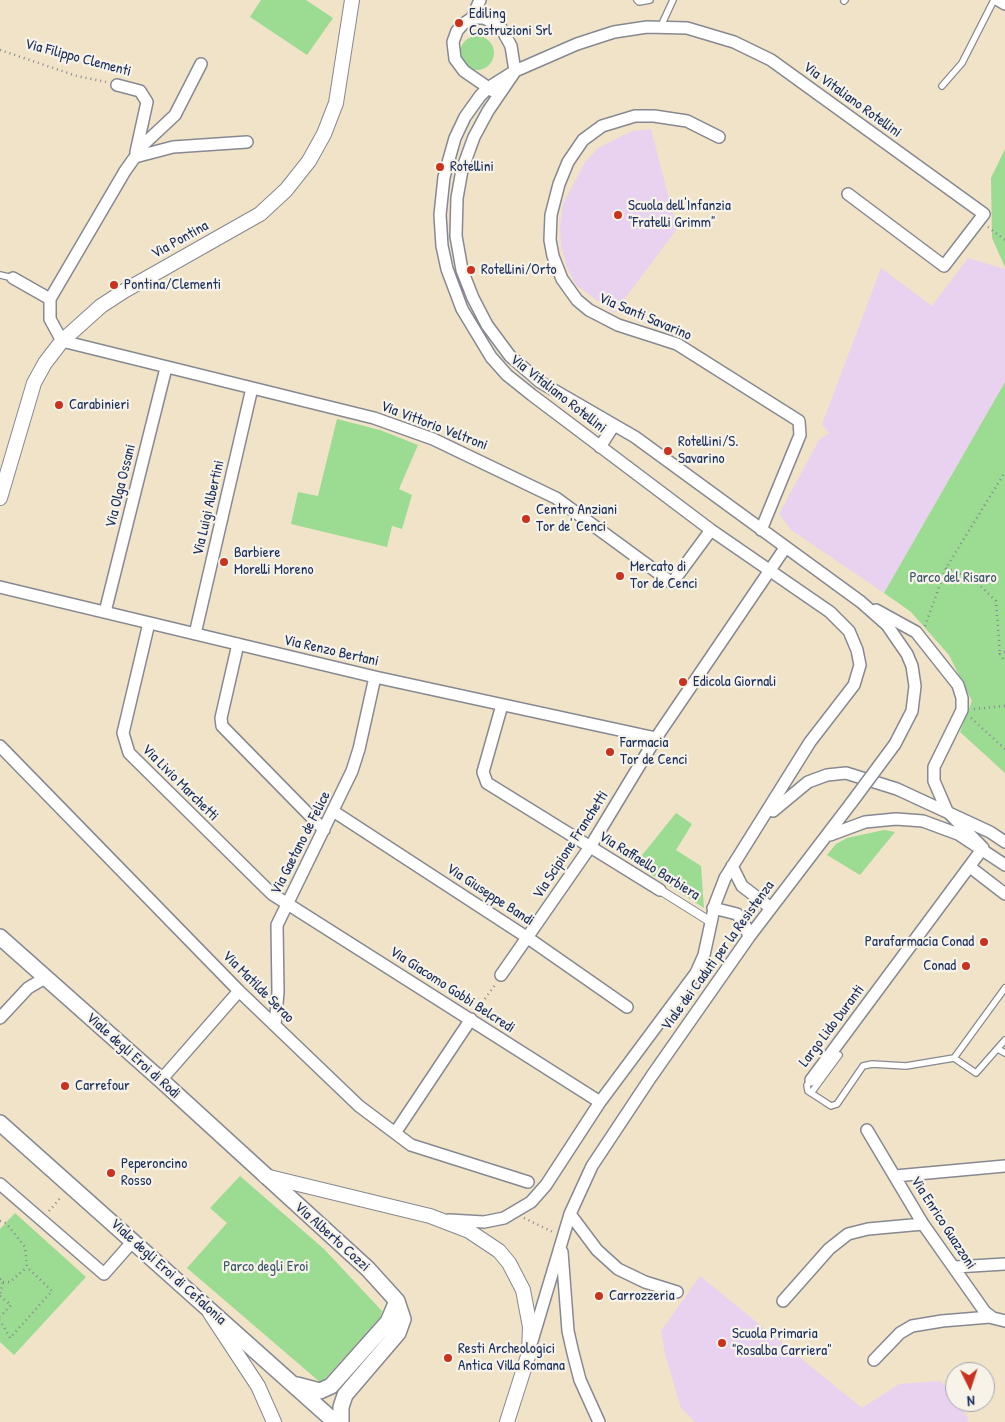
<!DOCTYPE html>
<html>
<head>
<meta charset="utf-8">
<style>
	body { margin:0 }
	#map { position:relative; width:1005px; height:1422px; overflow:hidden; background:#f1e3c7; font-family:"Patrick Hand",sans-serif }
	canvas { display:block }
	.north { position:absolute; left:945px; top:1362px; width:50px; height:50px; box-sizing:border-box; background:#f7f3e8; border:1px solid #9fa5b1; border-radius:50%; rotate:176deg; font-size:14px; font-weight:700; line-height:20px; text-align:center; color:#1b2f5e }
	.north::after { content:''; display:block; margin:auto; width:18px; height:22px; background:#c8321e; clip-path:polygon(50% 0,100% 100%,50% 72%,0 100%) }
</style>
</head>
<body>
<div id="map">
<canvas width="1005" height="1422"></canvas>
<div class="north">N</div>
</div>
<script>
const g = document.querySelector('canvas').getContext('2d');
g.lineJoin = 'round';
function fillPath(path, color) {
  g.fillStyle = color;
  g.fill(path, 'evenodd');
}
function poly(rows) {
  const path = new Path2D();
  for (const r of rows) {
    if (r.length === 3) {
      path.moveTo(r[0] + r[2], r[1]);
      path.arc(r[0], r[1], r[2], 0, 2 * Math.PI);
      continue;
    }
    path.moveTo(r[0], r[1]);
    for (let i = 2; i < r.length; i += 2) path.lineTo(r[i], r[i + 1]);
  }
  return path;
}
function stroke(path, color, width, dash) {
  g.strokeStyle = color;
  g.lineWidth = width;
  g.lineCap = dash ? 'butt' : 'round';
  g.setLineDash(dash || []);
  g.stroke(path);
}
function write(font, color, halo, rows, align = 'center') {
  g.font = font + ' "Patrick Hand",sans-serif';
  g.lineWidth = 4.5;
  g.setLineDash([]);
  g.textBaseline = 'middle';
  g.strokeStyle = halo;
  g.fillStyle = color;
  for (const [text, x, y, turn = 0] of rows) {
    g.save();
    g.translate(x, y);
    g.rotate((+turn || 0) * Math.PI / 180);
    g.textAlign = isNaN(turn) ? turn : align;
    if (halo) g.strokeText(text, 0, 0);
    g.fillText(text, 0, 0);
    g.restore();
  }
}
fillPath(poly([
	[651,129,677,229,614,313,576,285,567,267,561,246,560,226,563,204,585,162,598,148,632,131],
	[968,258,1005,269,1005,382,884,593,791,530,779,514,819,440,829,433,822,424,881,268,932,306],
	[700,1276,862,1408,899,1384,941,1381,969,1419,967,1422,695,1422,681,1408,665,1354,661,1331]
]), '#e8d2ef');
fillPath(poly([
	[261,0,306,0,333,18,307,55,250,17],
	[477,53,17],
	[1005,149,1005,267,992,238,991,178],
	[1005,382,1005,773,960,732,972,701,949,655,911,612,884,593],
	[337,419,380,430,418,445,399,489,412,495,402,529,392,526,387,547,291,524,298,492,318,496],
	[676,813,692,824,676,850,701,866,704,908,635,864],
	[884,830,895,832,860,875,827,855,836,844,847,838],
	[240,1176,324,1249,382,1311,380,1318,321,1383,187,1268,227,1223,210,1208],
	[15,1213,86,1277,14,1355,0,1342,0,1229]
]), '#9bdb92');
const service = poly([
	[637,0,639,2,650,0],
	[844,1,845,0],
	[661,26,673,0],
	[942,86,962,63,994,0],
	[0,275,13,278],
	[998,1049,1005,1053],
	[954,1058,976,1073,1005,1040],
	[811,1080,807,1085,808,1091,831,1106,837,1104,863,1066,872,1064,906,1066,954,1058,1005,988],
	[811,1093,839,1055]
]);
const pedestrian = poly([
	[660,890,711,922]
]);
const minor = poly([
	[998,0,1005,4],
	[472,18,480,0],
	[514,73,488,111,474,137,462,170,457,198,456,236,462,270,473,298,487,325,510,356,540,382,635,437,861,602,887,625,907,654,912,666,915,686,912,711,895,744],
	[117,85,140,91,147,102,136,152],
	[493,91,464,71,455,59,453,42,457,31,463,24,472,18,484,18,500,26,511,46,515,71],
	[719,137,687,121,654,116,635,116,602,126,583,140,568,162,559,184,551,215,550,240,553,256,562,279,577,300,589,310,618,325,677,344,799,421,800,435,761,530],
	[247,142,173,147,135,157,125,171,50,299,50,319,62,341,374,418,433,439,556,498,672,583,711,530],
	[135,157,144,144,175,115,201,64],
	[13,278,50,299],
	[600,447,614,425],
	[0,587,375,677,656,738],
	[876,610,916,632,958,685,962,698,962,710,934,767,934,781,947,811,983,848],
	[105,612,166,368],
	[149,623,123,733,129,753,272,894,600,1102],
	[195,634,252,388],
	[238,644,221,718,222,726,324,830],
	[502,705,483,772,487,783,660,890],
	[0,746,239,991,359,1106,411,1145,528,1182],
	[333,811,528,938,627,1007],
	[773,811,808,782,827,775,846,773,897,789,990,832,1005,842],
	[830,835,865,822,896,819,923,821,958,834,1005,865],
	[732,866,742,886,771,908],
	[970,867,1005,894],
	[713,908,737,914,745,925,749,937],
	[501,975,590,847,656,738,785,548],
	[0,1018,28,988,45,978],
	[275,1025,278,992,277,925,352,771,359,749,375,677],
	[161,1080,239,991],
	[811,1080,983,848],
	[867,1130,923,1224,985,1312,993,1318,1005,1321],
	[395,1133,471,1019],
	[895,1176,1005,1166],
	[0,1184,104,1274,133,1241],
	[570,1214,597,1250,618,1269,645,1282,677,1292],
	[449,1220,484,1222,504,1218,531,1202,546,1185,600,1102,696,973,704,955,715,904,725,878,810,742,854,685,860,665,857,650,849,631,830,612,711,530,532,395,507,375,491,357,462,309,447,269,442,246,440,215,444,177,455,138,465,117,480,96,488,88,515,71,577,44,614,32,647,27,687,28,734,42,771,60,984,214,944,266,848,194],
	[562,1252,568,1331,573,1353,580,1380,599,1422],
	[955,1267,1005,1264],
	[783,1301,829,1249,848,1234,868,1229,923,1224],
	[532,1341,570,1214,592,1166,651,1077,749,937,852,802],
	[874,1360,900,1333,912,1326,942,1321,990,1317]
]);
const tertiary = poly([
	[0,498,34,383,45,363,62,341,101,306,124,291,260,214,286,190,309,161,324,134,336,103,352,0],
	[265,1176,430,1216,469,1231,499,1251,509,1263,523,1290,530,1327,529,1353,507,1422],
	[210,1313,258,1386,274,1422]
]);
const secondary = poly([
	[0,937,161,1080,368,1269,397,1301,403,1319,398,1333,345,1395,341,1407,341,1422],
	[0,1123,335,1422],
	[297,1385,320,1391,331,1386,388,1322,397,1301]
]);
stroke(service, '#868992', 8);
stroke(pedestrian, '#868992', 10);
stroke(minor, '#868992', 14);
stroke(tertiary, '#868992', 16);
stroke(secondary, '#868992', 18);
stroke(poly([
	[0,50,77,76,106,82],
	[988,227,1005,240],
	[946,568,973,579,996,601,1000,654],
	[925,626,946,568,1005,472],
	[1005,652,1000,654,1005,662],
	[974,709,1005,706],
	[971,718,1005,749],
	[476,1011,495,985],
	[49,1211,62,1196],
	[524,1218,553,1232],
	[0,1221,6,1223,25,1247,27,1267,52,1291,10,1338,0,1320],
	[0,1279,3,1282,0,1295],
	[3,1282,10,1282,27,1267],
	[0,1296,11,1305,0,1317]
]), '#868992', 2.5, [1, 4]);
stroke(service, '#fff', 5.5);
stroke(pedestrian, '#fff', 8);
stroke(minor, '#fff', 11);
stroke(tertiary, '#fff', 14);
stroke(secondary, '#fff', 15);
const minorBridge = poly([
	[852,802,895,744]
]);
stroke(minorBridge, '#868992', 14, []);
stroke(minorBridge, '#fff', 11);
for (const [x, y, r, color] of [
	[459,23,5,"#c8321e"],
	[440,167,5,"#c8321e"],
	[618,215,5,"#c8321e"],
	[471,270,5,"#c8321e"],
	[114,285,5,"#c8321e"],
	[59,405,5,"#c8321e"],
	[668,451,5,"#c8321e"],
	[526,519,5,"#c8321e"],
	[224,562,5,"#c8321e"],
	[620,576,5,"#c8321e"],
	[683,682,5,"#c8321e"],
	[610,752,5,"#c8321e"],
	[984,942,5,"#c8321e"],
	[966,966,5,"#c8321e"],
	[65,1086,5,"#c8321e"],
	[111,1173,5,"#c8321e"],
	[599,1296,5,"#c8321e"],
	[722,1343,5,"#c8321e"],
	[448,1358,5,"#c8321e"]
]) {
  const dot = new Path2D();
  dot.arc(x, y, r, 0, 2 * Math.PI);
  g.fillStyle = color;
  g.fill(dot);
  stroke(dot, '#f7f3e8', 2);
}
write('15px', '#1b2f5e', '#f7f3e8', [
	["Ediling",469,14],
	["Costruzioni Srl",469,31],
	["Rotellini",450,167],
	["Scuola dell'Infanzia",628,206],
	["\"Fratelli Grimm\"",628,223],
	["Rotellini/Orto",481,270],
	["Pontina/Clementi",124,285],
	["Carabinieri",69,405],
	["Rotellini/S.",678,442],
	["Savarino",678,459],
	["Centro Anziani",536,510],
	["Tor de' Cenci",536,527],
	["Barbiere",234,553],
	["Morelli Moreno",234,570],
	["Mercato di",630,567],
	["Tor de Cenci",630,584],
	["Edicola Giornali",693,682],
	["Farmacia",620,743],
	["Tor de Cenci",620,760],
	["Parafarmacia Conad",974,942,"right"],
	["Conad",956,966,"right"],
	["Carrefour",75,1086],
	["Peperoncino",121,1164],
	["Rosso",121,1181],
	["Carrozzeria",609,1296],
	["Scuola Primaria",732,1334],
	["\"Rosalba Carriera\"",732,1351],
	["Resti Archeologici",458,1349],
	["Antica Villa Romana",458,1366]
], 'left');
write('15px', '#1b2f5e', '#f7f3e8', [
	["Via Filippo Clementi",78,58,15],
	["Via Vitaliano Rotellini",852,100,36],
	["Via Pontina",180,240,-29],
	["Via Santi Savarino",645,317,23],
	["Via Vitaliano Rotellini",558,394,38],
	["Via Vittorio Veltroni",434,426,21],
	["Via Olga Ossani",121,486,-76],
	["Via Luigi Albertini",209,508,-77],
	["Via Renzo Bertani",331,651,13],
	["Via Livio Marchetti",180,783,45],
	["Via Gaetano de Felice",301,843,-63],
	["Via Scipione Franchetti",571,845,-57],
	["Via Raffaello Barbiera",649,866,32],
	["Via Giuseppe Bandi",490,895,33],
	["Viale dei Caduti per la Resistenza",718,956,-54],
	["Via Matilde Serao",258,987,45],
	["Via Giacomo Gobbi Belcredi",452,990,33],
	["Largo Lido Duranti",832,1026,-53],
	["Viale degli Eroi di Rodi",133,1056,42],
	["Via Enrico Guazzoni",943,1223,57],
	["Via Alberto Cozzi",332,1237,42],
	["Viale degli Eroi di Cefalonia",168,1272,42]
]);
write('15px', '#3b5a6b', '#f7f3e8', [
	["Parco del Risaro",953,578],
	["Parco degli Eroi",266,1267]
]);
</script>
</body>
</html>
